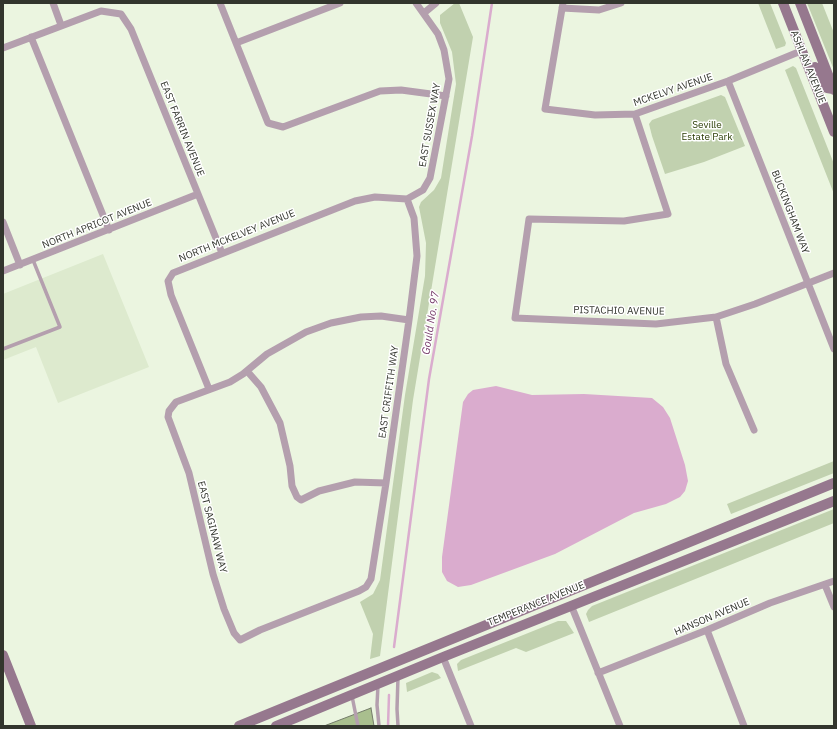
<!DOCTYPE html>
<html>
<head>
<meta charset="utf-8">
<style>
	body { margin:0 }
	#map { position:relative; width:837px; height:729px; overflow:hidden; background:#ebf5e0; font-family:"IBM Plex Sans",sans-serif }
	canvas { display:block }
	.frame { position:absolute; inset:0; border:4px solid #32352d; pointer-events:none }
</style>
</head>
<body>
<div id="map">
<canvas width="837" height="729"></canvas>
<div class="frame"></div>
</div>
<script>
const g = document.querySelector('canvas').getContext('2d');
g.lineJoin = 'round';
function fillPath(path, color) {
  g.fillStyle = color;
  g.fill(path, 'evenodd');
}
function poly(rows) {
  const path = new Path2D();
  for (const r of rows) {
    path.moveTo(r[0], r[1]);
    for (let i = 2; i < r.length; i += 2) path.lineTo(r[i], r[i + 1]);
  }
  return path;
}
function stroke(path, color, width, dash) {
  g.strokeStyle = color;
  g.lineWidth = width;
  g.lineCap = dash ? 'butt' : 'round';
  g.setLineDash(dash || []);
  g.stroke(path);
}
function write(font, color, halo, rows, align = 'center') {
  g.font = font + ' "IBM Plex Sans",sans-serif';
  g.lineWidth = 3;
  g.setLineDash([]);
  g.textBaseline = 'middle';
  g.strokeStyle = halo;
  g.fillStyle = color;
  for (const [text, x, y, turn = 0] of rows) {
    g.save();
    g.translate(x, y);
    g.rotate((+turn || 0) * Math.PI / 180);
    g.textAlign = isNaN(turn) ? turn : align;
    if (halo) g.strokeText(text, 0, 0);
    g.fillText(text, 0, 0);
    g.restore();
  }
}
fillPath(poly([
	[103,254,149,367,58,403,36,347,3,360,3,294]
]), '#ddeace');
fillPath(poly([
	[455,3,459,3,473,37,413,400,380,656,370,659,373,634,360,602,373,594,380,580,405,395,425,276,426,243,419,207,421,202,434,190,441,178,456,84,452,52,440,23,440,15],
	[758,3,770,3,786,43,785,46,776,49],
	[807,3,822,3,834,33,834,70],
	[793,66,796,68,834,164,834,194,785,70],
	[721,95,725,97,745,146,704,162,665,174,652,136,649,124,652,120],
	[834,461,834,473,731,514,727,504],
	[834,509,834,523,589,622,586,614,588,610,592,606],
	[558,621,566,621,574,633,526,652,516,648,458,671,457,664,461,660],
	[432,672,438,674,441,678,407,692,406,683]
]), '#c1d1af');
fillPath(poly([
	[496,386,532,395,584,394,652,398,663,407,670,418,685,465,688,481,685,491,680,497,666,504,634,513,555,554,471,585,458,587,447,581,442,572,442,557,463,402,468,394,473,390]
]), '#daacce');
stroke(poly([
	[394,647,429,379,472,136,492,3],
	[388,726,389,695]
]), '#daacce', 2.5);
const building = poly([
	[371,708,374,726,324,726,371,708]
]);
fillPath(building, '#a9bf8e');
stroke(building, '#737b69', 1);
stroke(poly([
	[3,349,60,327,33,260],
	[398,677,397,709,398,726],
	[378,685,377,705,379,726],
	[352,696,358,726]
]), '#b49fae', 3.5);
stroke(poly([
	[53,3,61,25],
	[220,3,268,123,283,127,380,91,401,90,446,96],
	[563,3,545,109,595,115,635,114,728,81,801,51],
	[562,8,599,10,621,3],
	[424,13,436,3],
	[31,37,109,230],
	[236,43,340,3],
	[3,48,101,11,121,14,131,29,222,253],
	[728,81,834,349],
	[635,114,668,214,624,221,529,219,515,318,656,324,716,317,755,304,834,273],
	[407,199,414,218,417,256,409,320,386,483,371,579,366,587,359,591,260,630,240,640,234,633,224,609,213,574,189,473,168,417,169,411,176,402,230,382,243,374,267,354,306,332,331,323,361,317,381,316,409,320],
	[407,199,423,190,430,178,449,79,444,50,438,34,416,3],
	[3,222,20,265],
	[3,271,198,194],
	[716,317,726,364,754,430],
	[247,371,261,387,280,423,290,466,292,486,297,497,301,500,319,491,355,482,386,483],
	[209,389,171,295,168,281,173,273,355,201,375,197,407,199],
	[825,585,834,607],
	[571,605,620,726],
	[707,630,744,726],
	[443,657,471,726],
	[598,673,707,630,770,603,834,581]
]), '#b49fae', 7);
stroke(poly([
	[783,3,834,132],
	[800,3,834,90],
	[815,67,824,84,827,88,833,89],
	[3,655,31,726],
	[239,726,834,483],
	[276,726,443,657,834,501]
]), '#96788e', 10);
write('10px', '#32352d', '#fff', [
	["ASHLAN AVENUE",808,67,68],
	["MCKELVY AVENUE",673,90,-19],
	["EAST SUSSEX WAY",430,125,-80],
	["EAST FARRIN AVENUE",182,129,68],
	["BUCKINGHAM WAY",790,212,69],
	["NORTH APRICOT AVENUE",97,224,-22],
	["NORTH MCKELVEY AVENUE",237,236,-22],
	["PISTACHIO AVENUE",619,311,1],
	["EAST CRIFFITH WAY",389,392,-82],
	["EAST SAGINAW WAY",212,527,76],
	["TEMPERANCE AVENUE",536,604,-22],
	["HANSON AVENUE",712,617,-23]
]);
write('10px', '#2a3d05', '#fff', [
	["Seville",707,125],
	["Estate Park",707,137]
]);
write('italic 11px', '#773d6b', '#fff', [
	["Gould No. 97",431,323,-81]
]);
</script>
</body>
</html>
